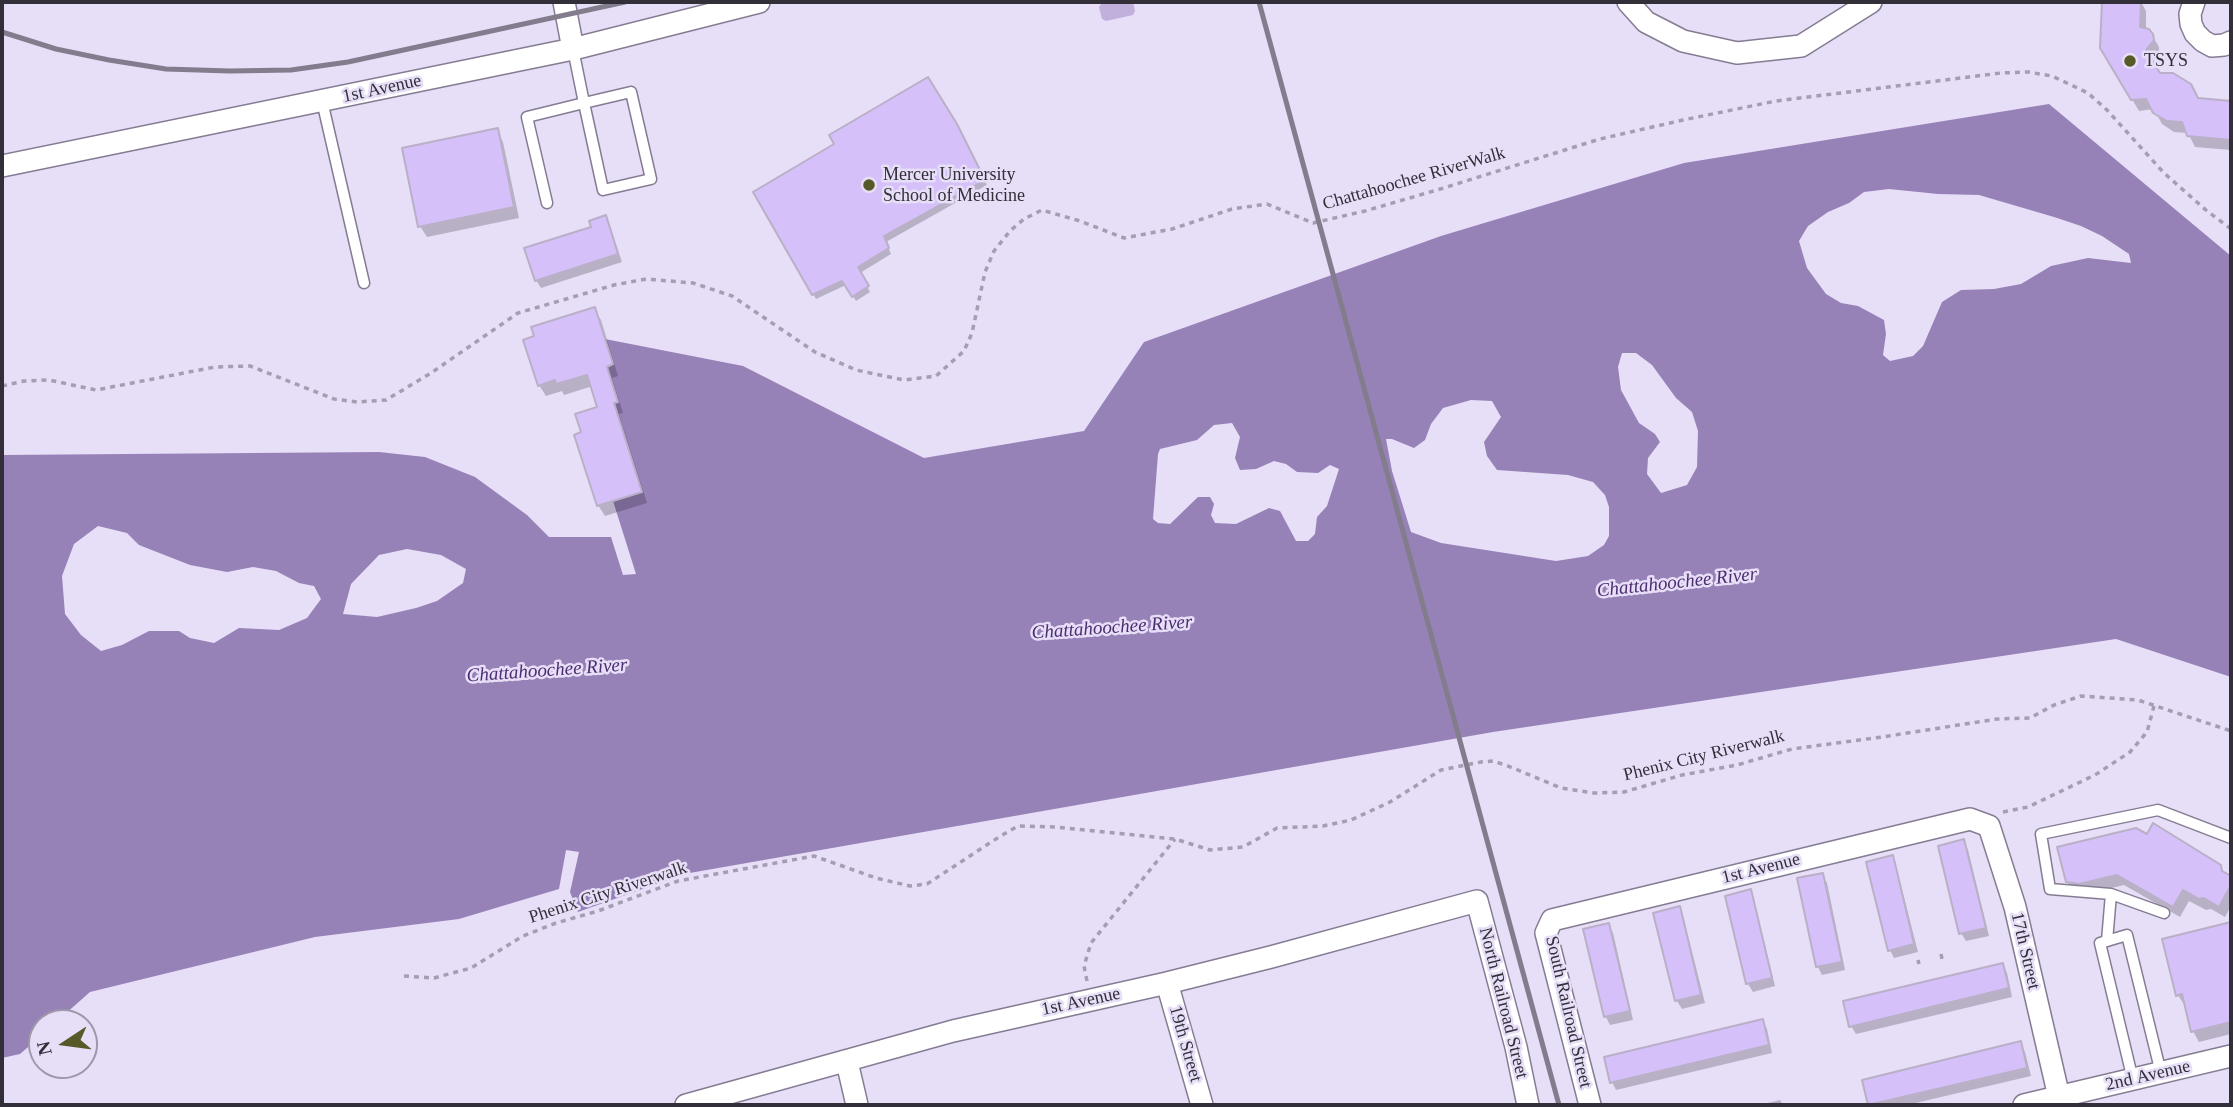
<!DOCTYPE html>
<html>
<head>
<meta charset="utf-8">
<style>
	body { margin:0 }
	#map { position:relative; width:2233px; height:1107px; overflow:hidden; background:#e7def7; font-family:Georgia,serif }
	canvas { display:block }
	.frame { position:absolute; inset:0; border:4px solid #332f39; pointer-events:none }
	.north { position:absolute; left:28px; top:1009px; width:70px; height:70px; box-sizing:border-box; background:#e7def7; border:2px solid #9f98ab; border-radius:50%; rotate:257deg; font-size:19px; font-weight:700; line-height:28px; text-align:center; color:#332f39 }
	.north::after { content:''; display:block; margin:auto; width:24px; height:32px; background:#575a28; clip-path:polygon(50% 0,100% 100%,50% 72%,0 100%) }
</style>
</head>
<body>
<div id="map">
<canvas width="2233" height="1107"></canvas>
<div class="frame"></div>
<div class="north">N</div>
</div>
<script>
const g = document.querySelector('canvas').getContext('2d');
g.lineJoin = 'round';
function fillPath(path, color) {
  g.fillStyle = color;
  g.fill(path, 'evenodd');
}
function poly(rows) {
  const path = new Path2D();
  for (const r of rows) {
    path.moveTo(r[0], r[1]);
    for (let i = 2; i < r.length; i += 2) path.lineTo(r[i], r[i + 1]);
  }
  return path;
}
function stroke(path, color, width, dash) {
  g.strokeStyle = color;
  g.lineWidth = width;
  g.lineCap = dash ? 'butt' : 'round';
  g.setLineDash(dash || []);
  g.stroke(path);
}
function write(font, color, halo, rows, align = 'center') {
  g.font = font + ' Georgia,serif';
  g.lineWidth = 5;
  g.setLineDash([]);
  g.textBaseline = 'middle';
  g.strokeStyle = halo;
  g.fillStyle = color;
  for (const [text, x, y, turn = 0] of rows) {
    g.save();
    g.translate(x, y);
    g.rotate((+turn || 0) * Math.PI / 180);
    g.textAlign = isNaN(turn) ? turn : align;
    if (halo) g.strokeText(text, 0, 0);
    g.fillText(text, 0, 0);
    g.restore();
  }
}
fillPath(poly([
	[1108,2,1133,2,1135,11,1133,15,1106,21,1102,19,1099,7,1102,3]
]), '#c0b0db');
fillPath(poly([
	[2049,104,2231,256,2231,677,2116,639,1493,732,684,874,578,912,570,892,579,852,566,850,559,889,459,919,315,937,90,992,55,1023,42,1023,42,1035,20,1054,2,1058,2,455,379,452,425,457,475,477,527,515,549,537,611,537,623,575,636,574,613,501,642,491,614,403,618,401,607,367,613,364,605,339,743,366,924,458,1084,431,1144,342,1441,236,1684,163],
	[1889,189,1938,194,1979,195,2054,217,2081,226,2102,236,2129,254,2131,263,2088,258,2051,266,2021,284,1994,289,1961,290,1942,302,1923,346,1913,356,1890,361,1883,355,1886,334,1884,320,1858,306,1841,303,1826,294,1807,268,1799,241,1808,226,1828,212,1849,203,1864,192],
	[1622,353,1636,353,1652,365,1676,398,1692,412,1698,431,1697,467,1687,485,1661,493,1647,474,1648,458,1660,442,1655,434,1639,423,1621,390,1618,367],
	[1471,400,1492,401,1501,417,1484,442,1487,456,1497,470,1568,475,1593,482,1605,495,1609,507,1609,536,1604,545,1588,556,1556,561,1441,543,1411,532,1392,471,1386,439,1392,439,1414,448,1425,440,1431,424,1443,408],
	[1232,423,1240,437,1235,458,1240,470,1256,469,1274,461,1286,464,1297,472,1318,473,1330,465,1339,469,1327,506,1317,517,1315,534,1308,541,1296,541,1280,511,1269,508,1236,524,1215,523,1211,515,1214,504,1210,497,1198,497,1170,524,1158,523,1153,519,1158,454,1160,449,1197,440,1214,425],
	[98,526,127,533,139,545,190,565,227,572,253,567,276,571,299,583,314,586,321,599,307,618,279,630,239,628,214,643,190,638,179,631,149,631,122,645,101,651,81,635,65,614,62,576,74,544],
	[407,549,441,555,466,569,463,583,437,601,416,608,377,617,343,614,351,584,379,555]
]), '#9782b8');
fillPath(poly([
	[2104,2,2141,2,2146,11,2146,30,2152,35,2159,47,2159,52,2151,62,2159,75,2197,99,2230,102,2231,98,2231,150,2195,147,2188,133,2174,132,2162,124,2154,109,2139,111,2102,48],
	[497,130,503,142,519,218,427,237,420,226],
	[959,131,987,185,886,242,891,254,860,273,870,292,856,301,846,285,816,299,755,192],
	[605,218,610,226,622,262,541,288,536,280],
	[594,309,601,320,618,376,612,378,623,413,619,414,647,503,605,516,598,505,600,408,593,386,564,395,562,391,546,396,539,385],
	[1963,841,1968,850,1989,936,1966,941,1961,933],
	[2059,848,2220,866,2224,874,2231,878,2231,906,2225,917,2211,909,2206,910,2189,901,2180,917,2124,885,2086,894,2074,893,2067,882],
	[1892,857,1896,866,1918,952,1894,958,1890,950],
	[1822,875,1827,883,1845,970,1822,975,1818,967],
	[1750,891,1754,900,1775,986,1753,992,1748,984,1727,897],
	[1679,908,1683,916,1705,1003,1682,1009,1677,1001,1655,914],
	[2231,923,2231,1034,2199,1042,2193,1031,2187,1006,2185,1006,2178,995,2164,940],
	[1608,925,1613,933,1633,1020,1610,1025,1606,1017,1585,930],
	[2002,965,2007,973,2012,997,1856,1034,1851,1026],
	[1762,1021,1767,1029,1772,1053,1616,1090,1612,1082],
	[2020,1044,2025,1052,2031,1076,1907,1105,1870,1105,1864,1081],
	[1780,1100,1783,1105,1760,1105]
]), '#0003');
const building = poly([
	[2102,2,2141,2,2140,27,2149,29,2153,34,2154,40,2146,50,2160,73,2173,73,2191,84,2198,98,2231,101,2231,140,2187,136,2182,122,2167,121,2153,113,2146,99,2131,100,2100,48,2102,2],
	[928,77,957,124,985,180,884,236,889,248,858,267,869,286,852,297,842,281,812,295,753,192,834,144,829,135,928,77],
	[498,128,514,207,418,227,402,148,498,128],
	[606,215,618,254,535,281,524,248,591,227,589,221,606,215],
	[595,307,613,364,607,367,618,402,614,403,642,492,597,506,574,435,581,432,575,414,597,407,587,375,556,384,555,380,538,386,523,340,534,336,531,327,595,307],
	[2153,823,2221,865,2222,871,2231,876,2231,885,2219,907,2204,898,2199,899,2183,890,2173,907,2117,875,2079,884,2066,882,2057,847,2136,828,2147,834,2153,823],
	[1964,839,1986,928,1959,934,1938,846,1964,839],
	[1893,855,1914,944,1888,951,1866,862,1893,855],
	[1823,873,1842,962,1816,967,1797,878,1823,873],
	[1751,889,1772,978,1746,984,1725,896,1751,889],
	[1680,906,1701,995,1675,1001,1653,913,1680,906],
	[2231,922,2231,1022,2191,1032,2182,994,2176,996,2162,939,2231,922],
	[1609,923,1630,1011,1604,1017,1583,929,1609,923],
	[2003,963,2009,988,1849,1027,1843,1001,2003,963],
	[1763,1019,1769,1045,1610,1083,1604,1057,1763,1019],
	[2021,1041,2027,1068,1868,1105,1862,1080,2021,1041]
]);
fillPath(building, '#d6c0f9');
stroke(building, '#b9b0c8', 2);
const lane = poly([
	[631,92,651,179,603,190,584,103,631,92],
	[322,101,364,283],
	[547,203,527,117,584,103,573,49],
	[2111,894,2050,889,2041,834,2158,810,2231,838],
	[2107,941,2111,894,2164,913],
	[2133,1080,2100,943,2127,935,2161,1073]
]);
const street = poly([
	[564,2,573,49],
	[1628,2,1646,22,1683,41,1737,53,1801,46,1871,2],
	[2194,2,2190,14,2191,24,2195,33,2203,41,2212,46,2224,45,2231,42],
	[2,166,573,49,759,2],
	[1167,983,1202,1105],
	[847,1062,857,1105],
	[686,1105,953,1031,1167,983,1271,957,1477,901,1516,1047,1528,1105],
	[1590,1105,1546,933,1552,920,1970,819,1989,826,2015,907,2059,1097],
	[2024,1105,2231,1056]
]);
stroke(lane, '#857c93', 13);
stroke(street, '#857c93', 24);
stroke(poly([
	[2,386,24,381,49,380,96,390,215,367,250,366,334,399,357,402,386,400,431,373,518,313,614,285,646,279,693,283,732,296,815,352,856,370,904,380,936,376,964,351,972,333,985,272,994,251,1010,231,1024,219,1042,210,1080,221,1124,238,1172,229,1232,209,1267,204,1313,223,1365,211,1437,190,1600,139,1683,120,1776,101,2001,73,2028,72,2052,76,2088,93,2107,110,2164,173,2207,211,2231,229],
	[2003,812,2028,807,2095,775,2130,752,2147,732,2154,706],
	[1941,954,1942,959],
	[1918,960,1919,964],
	[404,976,434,978,471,968,523,936,556,923,598,911,678,881,814,856,876,878,910,886,927,884,999,837,1018,826,1055,827,1175,839,1210,850,1243,847,1277,828,1323,826,1351,820,1390,802,1441,770,1481,762,1493,761,1508,766,1561,788,1594,793,1624,792,1682,775,1737,765,1792,749,1882,737,1997,719,2030,718,2054,705,2081,696,2138,700,2231,731],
	[1087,981,1084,966,1091,943,1175,839]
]), '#a59eb2', 3.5, [5, 5]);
stroke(lane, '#fff', 10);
stroke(street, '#fff', 21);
stroke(poly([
	[1259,2,1559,1105],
	[2,32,56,49,109,60,166,69,230,71,291,70,348,62,625,2]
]), '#837c8d', 5);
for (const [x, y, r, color] of [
	[2130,61,7,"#575a28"],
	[869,185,7,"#575a28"]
]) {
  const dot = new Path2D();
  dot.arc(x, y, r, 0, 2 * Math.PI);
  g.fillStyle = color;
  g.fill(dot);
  stroke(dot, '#e7def7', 2.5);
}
write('18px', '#332f39', '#e7def7', [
	["TSYS",2144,61],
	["Mercer University",883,175],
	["School of Medicine",883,196]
], 'left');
write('18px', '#332f39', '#e7def7', [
	["1st Avenue",382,89,-12],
	["Chattahoochee RiverWalk",1414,179,-16],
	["Phenix City Riverwalk",1704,756,-14],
	["1st Avenue",1761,869,-14],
	["Phenix City Riverwalk",608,893,-18],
	["17th Street",2025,951,77],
	["1st Avenue",1081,1002,-12],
	["North Railroad Street",1503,1003,76],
	["South Railroad Street",1568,1012,77],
	["19th Street",1185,1044,74],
	["2nd Avenue",2148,1076,-13]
]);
write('italic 19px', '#4b2d70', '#e7def7', [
	["Chattahoochee River",1677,583,-6],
	["Chattahoochee River",1112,628,-4],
	["Chattahoochee River",547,671,-4]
]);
</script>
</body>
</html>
